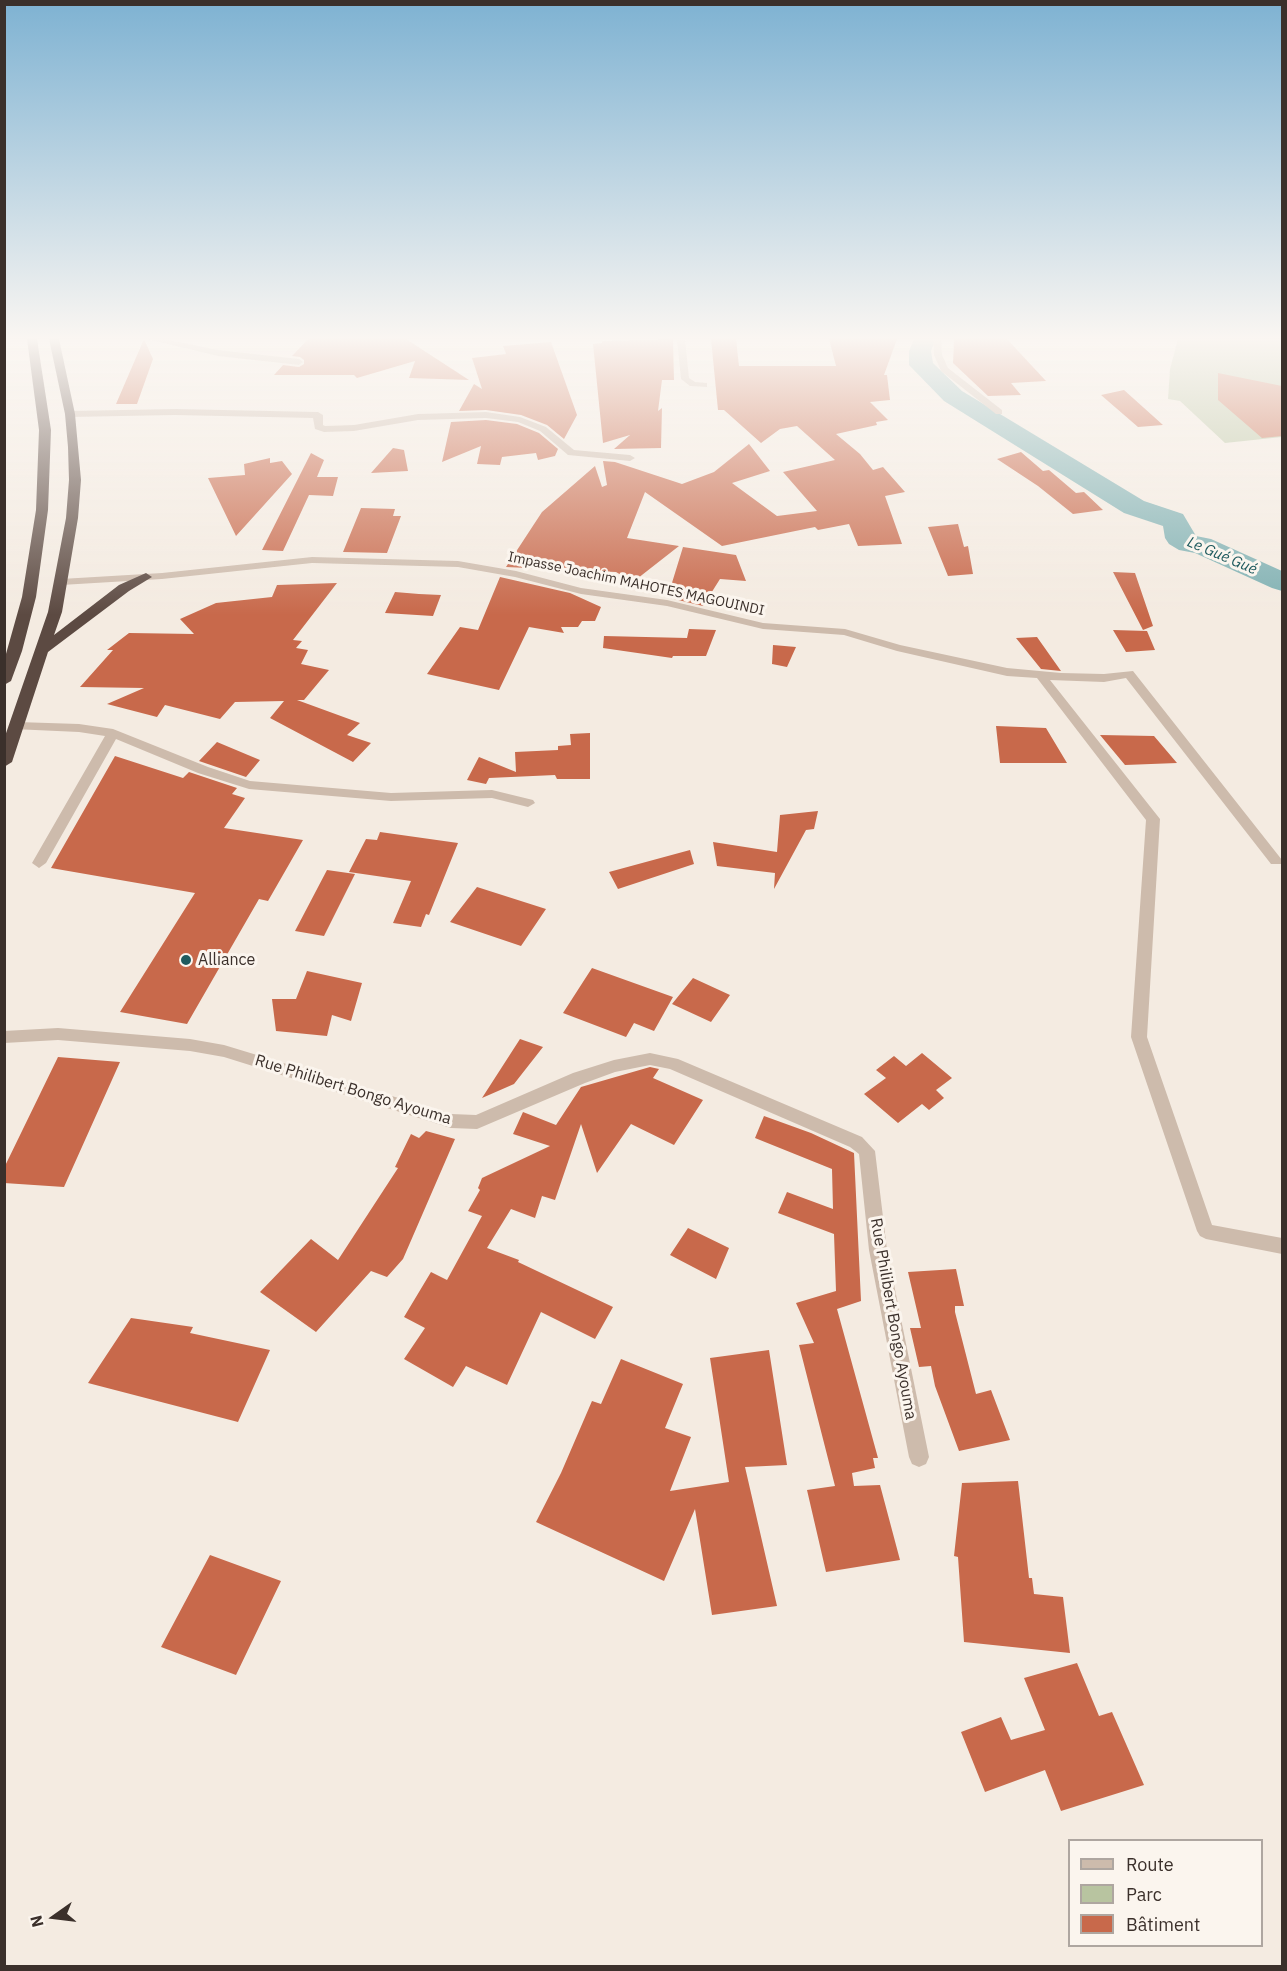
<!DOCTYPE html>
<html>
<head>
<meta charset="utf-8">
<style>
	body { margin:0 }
	#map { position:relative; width:1287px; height:1971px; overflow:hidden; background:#f4ebe1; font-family:"IBM Plex Sans",sans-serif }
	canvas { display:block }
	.frame { position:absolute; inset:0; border:6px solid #3b302b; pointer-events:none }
	.legend { position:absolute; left:1068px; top:1839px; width:195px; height:108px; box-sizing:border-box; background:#fbf5ee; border:2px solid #aea6a0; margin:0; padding:8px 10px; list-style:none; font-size:18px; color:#3b302b }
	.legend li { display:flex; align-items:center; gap:12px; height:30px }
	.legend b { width:30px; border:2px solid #aea6a0 }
	.north { position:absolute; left:24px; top:1887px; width:60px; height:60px; -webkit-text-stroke:4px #fbf5ee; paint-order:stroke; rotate:256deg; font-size:16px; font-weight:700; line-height:24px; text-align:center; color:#3b302b }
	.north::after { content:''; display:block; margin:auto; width:21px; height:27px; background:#3b302b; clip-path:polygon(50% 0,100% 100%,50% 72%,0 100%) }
</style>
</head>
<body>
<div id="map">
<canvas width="1287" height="1971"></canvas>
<div class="frame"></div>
<ul class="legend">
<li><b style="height:8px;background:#cdbbac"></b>Route</li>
<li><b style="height:16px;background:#b8c4a0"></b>Parc</li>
<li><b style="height:16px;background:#c8694b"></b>Bâtiment</li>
</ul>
<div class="north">N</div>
</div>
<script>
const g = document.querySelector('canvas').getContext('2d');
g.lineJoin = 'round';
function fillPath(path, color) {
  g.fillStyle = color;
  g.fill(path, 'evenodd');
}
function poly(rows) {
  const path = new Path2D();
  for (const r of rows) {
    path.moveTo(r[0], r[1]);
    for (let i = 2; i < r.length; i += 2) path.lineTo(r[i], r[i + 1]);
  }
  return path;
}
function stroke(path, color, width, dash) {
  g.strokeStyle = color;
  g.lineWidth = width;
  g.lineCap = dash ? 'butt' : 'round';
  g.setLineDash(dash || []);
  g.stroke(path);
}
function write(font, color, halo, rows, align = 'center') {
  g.font = font + ' "IBM Plex Sans",sans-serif';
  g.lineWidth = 6;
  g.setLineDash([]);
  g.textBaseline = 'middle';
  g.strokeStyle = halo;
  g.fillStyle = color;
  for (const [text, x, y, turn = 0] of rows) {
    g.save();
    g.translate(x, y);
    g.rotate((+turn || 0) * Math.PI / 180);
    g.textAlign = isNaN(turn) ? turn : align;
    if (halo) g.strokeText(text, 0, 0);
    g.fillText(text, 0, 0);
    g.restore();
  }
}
fillPath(poly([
	[1178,339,1282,339,1282,437,1225,443,1180,401,1168,399,1170,369]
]), '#b8c4a0');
fillPath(poly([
	[914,339,936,339,931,351,933,363,962,391,1144,501,1183,514,1196,536,1211,539,1282,571,1282,591,1272,588,1195,553,1179,550,1169,544,1165,538,1163,526,1124,513,944,401,909,365,909,351,914,339]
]), '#7fb0b2');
fillPath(poly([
	[144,339,153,359,137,404,116,404],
	[308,339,406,339,469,380,409,378,415,361,357,378,354,375,274,375,283,365,299,367,304,364,304,360,300,357,292,356],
	[673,339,674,380,662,380,658,411,662,408,661,448,614,449,630,435,603,443,593,344,602,343,602,341],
	[711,339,736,339,739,366,836,366,829,339,897,339,884,375,887,375,890,400,870,402,888,420,876,422,877,425,836,434,860,454,873,470,883,467,905,492,885,496,902,544,858,546,849,524,818,530,815,527,722,546,645,492,627,538,679,546,633,582,616,572,506,567,542,512,595,466,602,487,607,485,603,461,615,462,682,484,714,472,749,444,770,471,732,483,777,516,817,511,783,472,835,460,797,426,780,429,761,443,724,410,718,410],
	[954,339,1007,339,1046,381,1011,383,1021,395,988,396,953,363],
	[551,342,577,415,564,439,547,425,521,415,486,410,459,411,474,384,482,389,472,358,506,354,503,346],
	[1218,373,1282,386,1282,436,1262,438,1218,400],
	[1124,390,1163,425,1138,427,1101,395],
	[486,420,517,424,539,433,558,449,555,456,538,460,536,453,502,457,500,465,477,464,481,446,442,462,451,422],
	[393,448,404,450,408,471,371,473],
	[1021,452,1043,471,1049,470,1076,493,1084,492,1103,510,1073,514,1038,486,997,459],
	[311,453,324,460,317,477,338,477,333,496,309,495,283,551,262,550],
	[270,458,270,463,282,461,292,474,236,536,208,478,245,475,244,464],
	[361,508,395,509,393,516,401,516,387,553,343,552],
	[958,524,964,547,968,546,973,574,948,576,928,527],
	[683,547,736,555,746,581,720,579,703,606,670,598,673,587,671,586],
	[1113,572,1135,573,1153,626,1143,630],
	[500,577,570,593,601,607,595,621,582,621,578,627,561,627,564,633,529,627,499,690,427,674,460,627,478,630],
	[337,583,293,640,302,641,296,648,308,650,301,664,329,670,304,700,297,700,360,723,347,735,371,743,353,762,270,718,284,701,235,702,220,719,165,705,157,717,107,704,144,688,80,687,113,650,107,650,129,633,194,634,180,619,216,603,272,597,277,585],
	[395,592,419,594,441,595,433,616,385,613],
	[689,629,716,630,706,656,673,656,672,658,603,648,604,636,687,638],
	[1113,630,1147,631,1155,650,1126,652],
	[1037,637,1061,671,1041,669,1016,638],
	[773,645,796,647,787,667,772,664],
	[996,726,1046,728,1067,763,1000,763],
	[590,733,590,779,557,779,555,775,489,778,486,784,467,780,479,757,516,772,515,752,558,750,558,746,571,745,570,734],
	[1100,735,1154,736,1177,763,1125,765],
	[217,742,248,755,260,760,246,777,199,761],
	[115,756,183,778,189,772,237,788,232,794,245,798,224,828,303,840,268,901,259,899,187,1024,120,1012,195,893,51,868],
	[818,811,814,829,806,830,774,889,775,873,717,866,713,842,777,852,780,815],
	[380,832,458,843,429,915,426,914,421,927,393,923,411,881,349,872,366,839,377,840],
	[690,850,694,864,618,889,609,872],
	[327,870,355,874,324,936,295,931],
	[477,887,546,909,521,946,450,922],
	[592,968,673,997,654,1031,634,1023,626,1037,563,1013],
	[307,971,362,983,351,1021,332,1015,327,1036,276,1031,272,999,296,999],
	[693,978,730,995,711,1022,672,1004],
	[520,1039,543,1047,514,1084,482,1098],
	[922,1053,952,1078,936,1090,944,1098,929,1110,922,1104,898,1123,864,1094,886,1078,876,1070,894,1056,906,1066],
	[58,1057,120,1062,64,1187,4,1183,4,1168],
	[650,1067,659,1069,653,1078,703,1100,674,1145,631,1124,597,1173,581,1124,555,1200,542,1196,535,1218,511,1209,487,1248,519,1260,518,1262,613,1307,595,1339,541,1312,507,1385,466,1366,453,1387,404,1359,425,1328,404,1317,431,1272,447,1280,482,1216,468,1211,480,1190,478,1188,482,1178,550,1146,513,1134,523,1112,556,1125,581,1087],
	[764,1116,811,1133,854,1153,861,1301,837,1309,878,1458,873,1458,875,1468,852,1473,854,1486,880,1485,900,1560,826,1572,807,1490,835,1486,799,1345,814,1343,796,1303,836,1291,834,1234,778,1213,787,1192,833,1209,832,1169,755,1138],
	[426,1131,455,1139,403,1259,387,1277,371,1271,316,1332,260,1292,311,1239,338,1260,398,1168,395,1167,411,1134,419,1138],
	[688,1228,729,1248,716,1279,670,1255],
	[956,1269,964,1306,955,1306,955,1312,976,1394,991,1390,1010,1440,959,1451,935,1386,931,1366,919,1367,910,1328,921,1328,908,1272],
	[131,1318,193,1327,190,1333,270,1350,238,1422,88,1383],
	[769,1350,787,1465,745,1467,777,1606,712,1615,695,1509,664,1581,536,1522,561,1473,592,1401,601,1404,621,1359,683,1384,665,1428,691,1437,670,1491,729,1482,710,1358],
	[1018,1481,1029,1578,1032,1578,1034,1594,1063,1597,1070,1653,964,1642,958,1557,954,1556,962,1483],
	[210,1555,281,1581,236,1675,161,1647],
	[1077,1663,1099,1716,1112,1712,1144,1785,1061,1811,1045,1770,985,1792,961,1732,1001,1717,1011,1740,1045,1730,1024,1678]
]), '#c8694b');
fillPath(poly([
	[147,339,163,339,218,350,299,359,303,362,299,365,218,356,147,339],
	[677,339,685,339,689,378,695,382,707,383,707,387,690,386,681,379,677,339],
	[933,339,941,339,942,355,948,368,1002,410,1002,414,996,414,941,371,934,355,933,339],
	[175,409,318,412,323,415,323,425,325,426,354,425,418,414,486,412,520,417,546,427,574,450,630,455,635,458,630,461,568,455,540,431,518,422,486,418,418,420,354,431,324,432,315,429,313,418,175,415,70,417,65,414,70,411,175,409],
	[312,557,458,561,516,571,581,588,667,600,763,623,845,629,900,645,1007,668,1061,673,1104,674,1133,671,1282,860,1281,864,1271,864,1126,678,1104,682,1050,680,1160,819,1147,1037,1212,1225,1282,1238,1282,1254,1206,1239,1200,1236,1197,1231,1131,1037,1146,820,1037,678,1007,676,897,651,844,635,763,629,667,606,581,594,515,577,458,567,312,563,162,579,61,585,56,582,61,579,162,573,312,557],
	[17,722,79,724,113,729,208,767,250,781,391,793,492,790,533,800,535,803,528,807,492,798,391,801,249,789,198,773,116,739,46,863,39,868,32,863,105,736,79,732,13,729,11,726,17,722],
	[58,1028,190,1039,224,1045,451,1114,476,1115,573,1073,614,1060,650,1053,678,1059,862,1137,875,1151,887,1250,929,1457,926,1464,919,1467,912,1464,909,1457,869,1250,859,1154,850,1147,670,1069,650,1065,615,1072,585,1083,477,1129,451,1128,224,1057,190,1051,58,1040,4,1043,4,1031,58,1028]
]), '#cdbbac');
fillPath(poly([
	[27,339,37,339,51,430,48,510,36,597,22,651,11,681,4,685,4,661,22,597,36,510,39,430,27,339],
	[49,339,59,339,75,414,81,480,78,518,62,612,54,635,119,585,146,573,152,577,129,591,48,652,12,762,4,767,4,739,48,612,66,518,69,480,68,447,65,414,49,339]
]), '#5c4a42');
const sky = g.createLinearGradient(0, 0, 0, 615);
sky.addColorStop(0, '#7eb2d2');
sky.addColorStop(0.55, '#faf6f2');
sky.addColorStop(1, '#faf6f200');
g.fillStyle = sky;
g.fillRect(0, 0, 1287, 615);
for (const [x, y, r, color] of [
	[186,960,6,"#1f5a5e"]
]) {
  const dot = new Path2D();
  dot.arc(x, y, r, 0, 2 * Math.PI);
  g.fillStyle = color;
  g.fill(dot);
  stroke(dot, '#fbf5ee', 2);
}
write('14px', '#3b302b', '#fbf5ee', [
	["Impasse Joachim MAHOTES MAGOUINDI",636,584,12]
]);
write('italic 15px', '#1f5a5e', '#fbf5ee', [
	["Le Gué Gué",1222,556,23]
]);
write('16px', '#3b302b', '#fbf5ee', [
	["Alliance",198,960]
], 'left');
write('16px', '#3b302b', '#fbf5ee', [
	["Rue Philibert Bongo Ayouma",353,1090,17],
	["Rue Philibert Bongo Ayouma",893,1319,80]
]);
</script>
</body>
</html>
